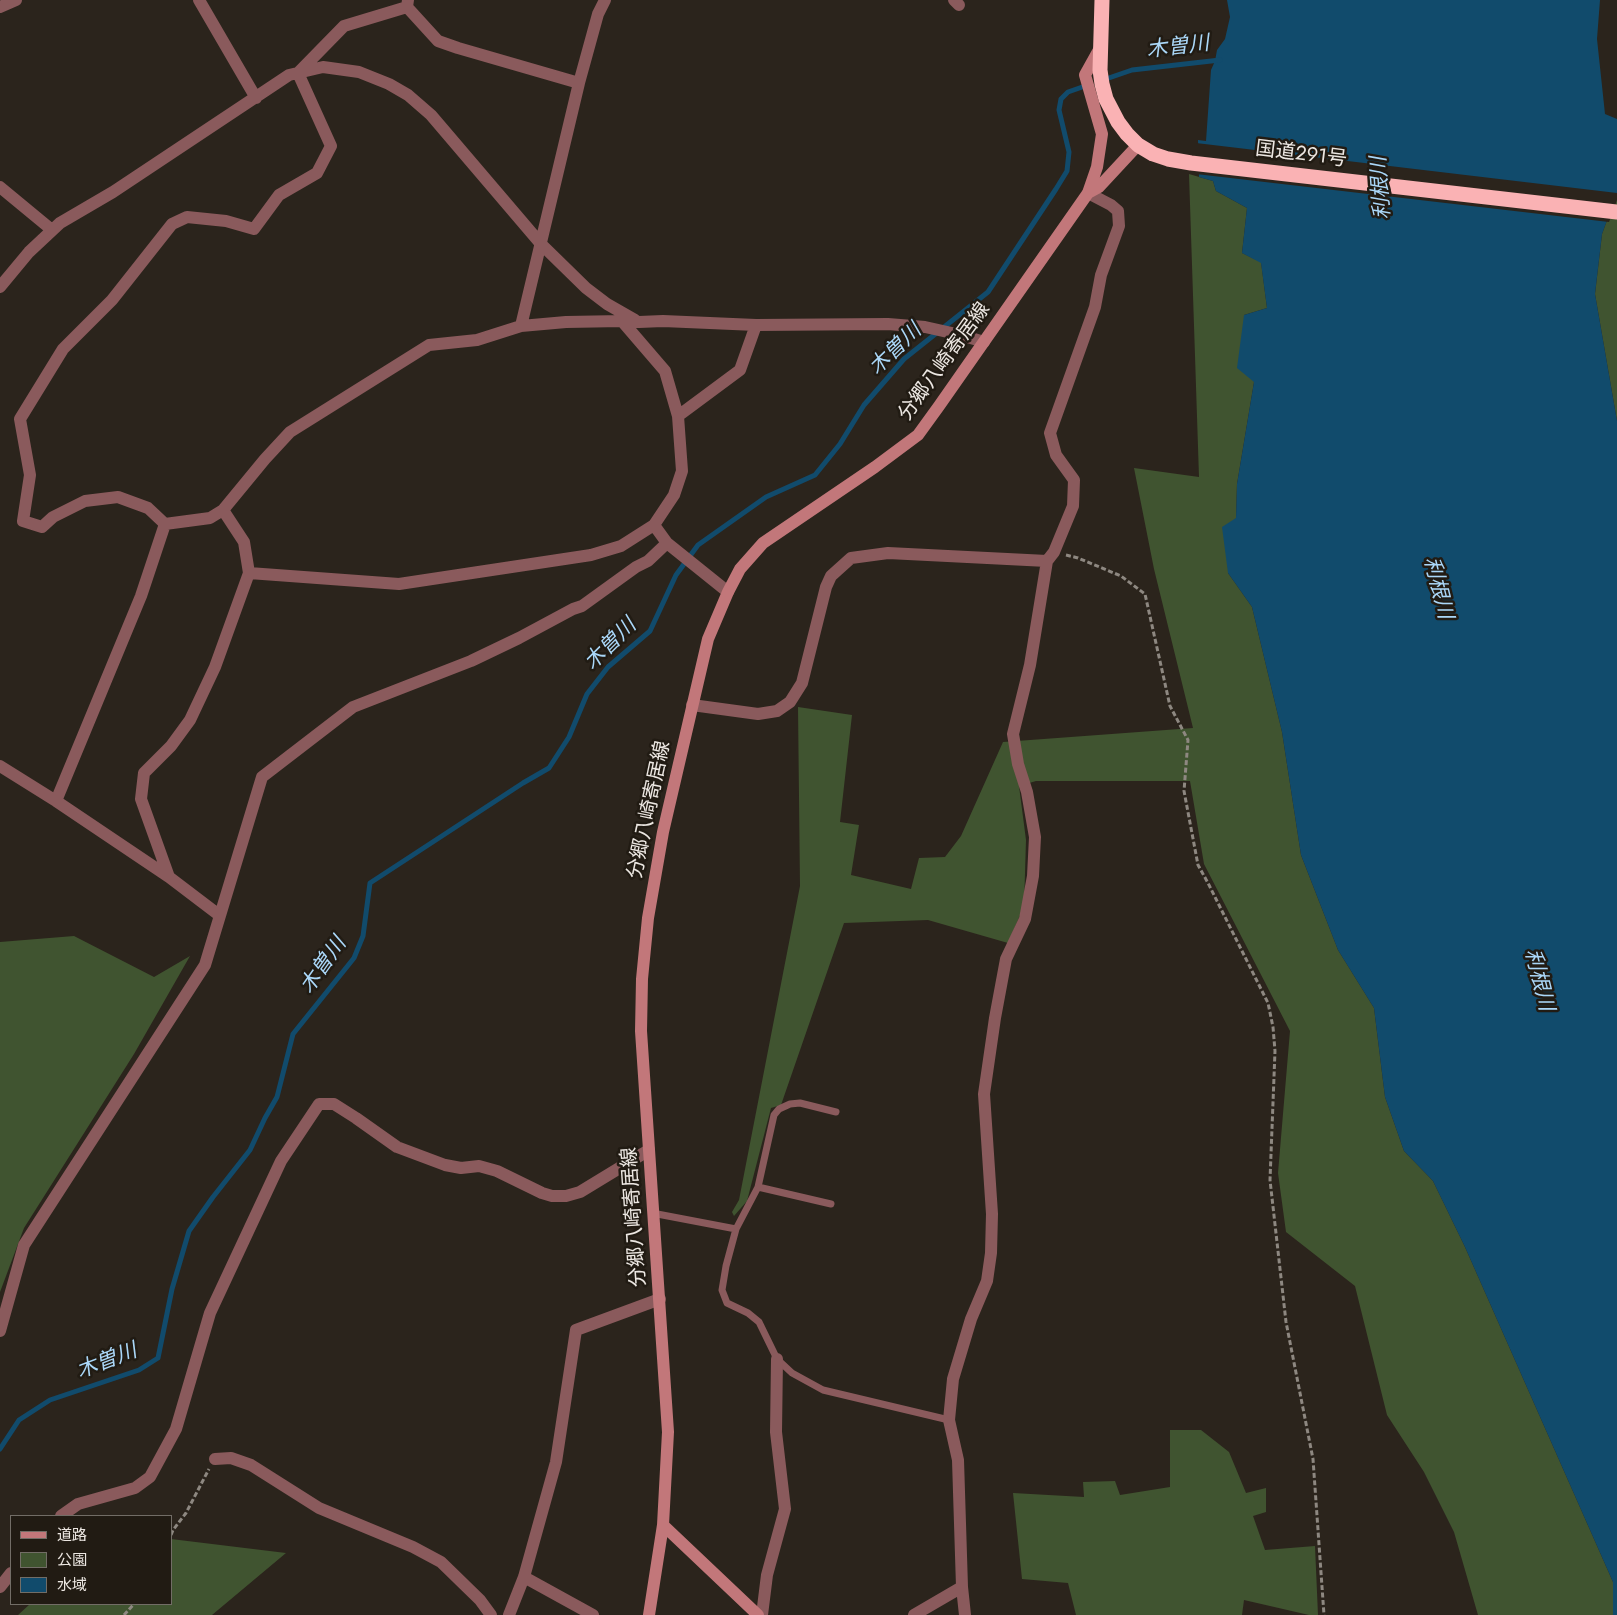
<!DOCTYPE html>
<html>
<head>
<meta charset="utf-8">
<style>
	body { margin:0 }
	#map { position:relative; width:1617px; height:1615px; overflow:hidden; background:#2b241c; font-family:Jost,"Noto Sans JP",sans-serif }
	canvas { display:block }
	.legend { position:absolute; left:10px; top:1515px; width:162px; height:90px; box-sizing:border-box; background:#211b13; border:1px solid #726d66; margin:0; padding:6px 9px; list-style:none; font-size:15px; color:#ece7e2 }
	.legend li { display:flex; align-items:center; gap:10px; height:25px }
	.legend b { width:25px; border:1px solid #726d66 }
</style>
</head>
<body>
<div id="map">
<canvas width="1617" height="1615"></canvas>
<ul class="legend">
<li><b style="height:6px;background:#c2777a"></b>道路</li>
<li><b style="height:14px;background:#405430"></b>公園</li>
<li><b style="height:14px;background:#114b6c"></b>水域</li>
</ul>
</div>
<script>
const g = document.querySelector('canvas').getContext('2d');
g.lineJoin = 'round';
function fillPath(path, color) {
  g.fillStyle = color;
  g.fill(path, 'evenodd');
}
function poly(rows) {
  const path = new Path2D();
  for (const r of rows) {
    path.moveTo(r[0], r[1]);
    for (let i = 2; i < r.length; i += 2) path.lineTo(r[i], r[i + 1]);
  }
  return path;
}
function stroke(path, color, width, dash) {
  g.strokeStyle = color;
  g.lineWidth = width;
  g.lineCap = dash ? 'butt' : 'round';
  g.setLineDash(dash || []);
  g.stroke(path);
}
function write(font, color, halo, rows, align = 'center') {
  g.font = font + ' Jost,"Noto Sans JP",sans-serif';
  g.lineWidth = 5;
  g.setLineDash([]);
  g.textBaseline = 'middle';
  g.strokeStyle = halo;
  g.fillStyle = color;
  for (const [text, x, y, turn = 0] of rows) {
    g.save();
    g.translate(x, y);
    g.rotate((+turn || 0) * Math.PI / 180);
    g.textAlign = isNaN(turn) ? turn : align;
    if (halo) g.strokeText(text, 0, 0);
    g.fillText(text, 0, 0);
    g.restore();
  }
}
fillPath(poly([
	[1189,174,1213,181,1216,191,1247,208,1242,253,1261,262,1267,308,1244,315,1254,382,1237,484,1236,518,1228,573,1252,607,1282,732,1301,855,1338,950,1374,1008,1385,1097,1404,1151,1433,1181,1465,1247,1613,1582,1613,1615,1478,1615,1454,1532,1424,1472,1387,1415,1355,1286,1286,1232,1278,1173,1290,1031,1204,864,1190,781,1036,781,1019,786,1026,840,1024,906,1008,943,928,920,844,923,781,1105,771,1108,747,1201,734,1216,732,1212,739,1200,800,886,798,707,852,715,840,822,859,825,851,875,911,889,919,858,945,857,961,836,1003,742,1193,728,1154,569,1134,468,1199,477],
	[1617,193,1617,421,1595,294,1602,234],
	[74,936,154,977,190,956,134,1054,24,1228,0,1292,0,942],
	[1170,1430,1201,1430,1229,1452,1246,1493,1266,1488,1266,1512,1253,1516,1265,1550,1315,1546,1318,1615,1309,1615,1244,1600,1242,1615,1076,1615,1068,1583,1022,1579,1013,1493,1084,1497,1083,1482,1115,1481,1120,1495,1170,1487],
	[171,1539,286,1553,212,1615,18,1615,30,1604,171,1604]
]), '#405430');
fillPath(poly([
	[1227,0,1600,0,1597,39,1605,114,1617,119,1617,193,1602,234,1595,294,1617,421,1617,1615,1613,1615,1613,1582,1465,1247,1433,1181,1404,1151,1385,1097,1374,1008,1338,950,1301,855,1282,732,1252,607,1228,573,1222,527,1236,518,1237,484,1254,382,1237,368,1244,315,1267,308,1261,263,1242,253,1247,208,1216,191,1213,181,1199,177,1198,140,1206,141,1211,70,1215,61,1217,50,1225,39,1230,17]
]), '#114b6c');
fillPath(poly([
	[1196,143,1617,193,1617,200,1609,222,1196,174]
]), '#2b241c');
stroke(poly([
	[1103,80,1132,70,1220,60],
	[0,1449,19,1420,50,1400,139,1370,158,1358,172,1289,189,1231,213,1197,250,1150,265,1118,277,1097,293,1034,354,958,363,936,370,883,523,783,549,768,569,737,587,694,608,667,650,631,676,575,698,545,766,497,815,475,840,444,864,405,904,359,988,292,1056,189,1067,171,1069,152,1059,110,1061,99,1068,92,1088,85]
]), '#114b6c', 5);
stroke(poly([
	[1066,555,1078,558,1121,576,1145,594,1170,706,1188,740,1184,791,1198,865,1208,883,1268,1003,1273,1027,1275,1051,1270,1180,1286,1322,1313,1459,1324,1615],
	[171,1535,173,1530,186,1513,209,1469],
	[124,1615,134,1604]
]), '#8e8881', 3, [5, 2.5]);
stroke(poly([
	[836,1112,800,1103,790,1104,779,1109,774,1115,758,1187,736,1229,726,1266,722,1290,727,1303,748,1313,759,1322,777,1359,792,1373,823,1390,949,1420],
	[758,1187,831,1204],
	[652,1213,736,1229]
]), '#8a5a5c', 7);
stroke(poly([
	[199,0,256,98],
	[408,0,407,7,438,41,458,48,579,83],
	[954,0,959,5],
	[0,7,16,0],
	[407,7,344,26,298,73,331,146,317,173,279,195,254,229,226,221,187,217,172,224,112,300,63,349,20,419,30,475,23,521,42,527,53,517,85,501,118,497,148,508,165,524,210,518,223,510,265,459,290,432,429,345,477,340,521,326,566,322,622,321,639,322,663,321,756,325,888,324,925,327,961,335,984,342],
	[0,187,52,230],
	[0,287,29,252,60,223,113,192,289,75,323,67,359,72,389,84,408,95,431,115,541,244,586,288,607,304,635,320],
	[521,326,579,83,598,14,605,0],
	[678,416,740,370,756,325],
	[223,510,244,542,249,573],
	[654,525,667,543,728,592],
	[692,705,758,714,777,711,790,702,802,683,826,587,831,576,851,558,888,553,1047,561],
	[0,766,56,801,169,877,219,915],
	[56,801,141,596,165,524],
	[169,877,141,799,144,773,171,746,190,720,215,667,249,573,399,584,591,555,621,546,654,525,674,495,682,471,678,416,665,371,622,321],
	[0,1331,24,1245,205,965,262,777,353,707,471,661,519,638,573,609,582,606,636,567,648,561,667,543],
	[215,1459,231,1458,251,1465,319,1508,413,1547,441,1562,480,1600,491,1615],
	[61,1516,78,1504,135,1488,150,1477,176,1429,210,1313,281,1161,319,1104,334,1104,356,1118,397,1147,445,1165,461,1168,479,1166,497,1171,542,1193,552,1196,566,1196,580,1192,649,1150],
	[524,1577,593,1615],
	[0,1587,11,1573],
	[509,1615,524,1577,556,1462,576,1330,660,1299],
	[762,1615,767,1575,785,1509,776,1432,777,1359],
	[914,1615,962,1587],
	[965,1615,962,1587,958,1460,949,1420,953,1379,971,1319,987,1281,991,1253,992,1214,984,1094,995,1018,1006,959,1025,919,1033,876,1035,837,1027,792,1018,764,1013,734,1030,665,1047,561,1054,552,1073,506,1074,480,1056,455,1050,433,1095,307,1101,275,1119,226,1118,211,1111,205,1088,193]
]), '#8a5a5c', 12);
stroke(poly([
	[1088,193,1097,167,1102,134,1085,75,1100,48],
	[663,1525,758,1615],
	[649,1615,663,1525,668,1432,641,1031,642,979,648,918,663,832,708,639,728,592,740,569,763,543,875,467,918,435,939,406,1088,193,1099,187,1138,145]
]), '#c2777a', 12);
stroke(poly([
	[1102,0,1100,70,1102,84,1106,99,1118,122,1127,134,1138,145,1153,154,1168,159,1191,163,1617,212]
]), '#fab2b4', 15);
write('20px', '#ece7e2', '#211b13', [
	["国道291号",1301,155,7],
	["分郷八崎寄居線",945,362,-54],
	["分郷八崎寄居線",650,810,-78],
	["分郷八崎寄居線",635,1217,-94]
]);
write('italic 21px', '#aad7f8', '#211b13', [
	["木曽川",1178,48,-7],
	["利根川",1382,188,-94],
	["木曽川",896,350,-44],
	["利根川",1437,588,76],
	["木曽川",611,645,-45],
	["木曽川",324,966,-55],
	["利根川",1538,980,76],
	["木曽川",107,1362,-21]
]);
</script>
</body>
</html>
